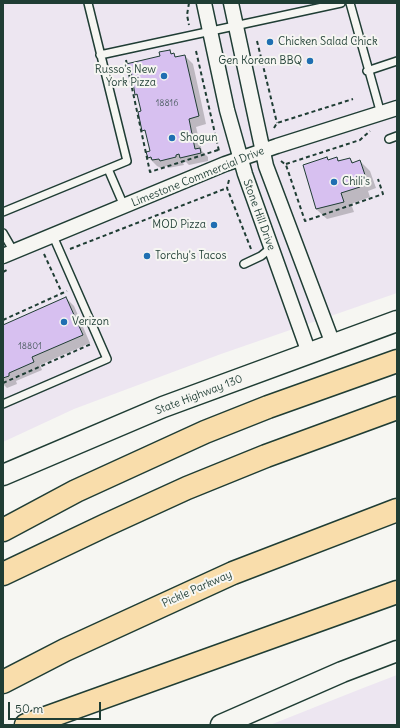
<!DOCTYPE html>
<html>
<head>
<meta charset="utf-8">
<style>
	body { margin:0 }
	#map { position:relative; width:400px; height:728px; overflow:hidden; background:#f6f6f2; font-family:Delius,sans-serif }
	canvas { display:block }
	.frame { position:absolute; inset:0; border:4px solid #1f3d34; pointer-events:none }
	.scale { position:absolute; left:8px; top:702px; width:93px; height:18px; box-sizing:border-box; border:2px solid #1f3d34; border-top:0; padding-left:5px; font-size:12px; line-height:14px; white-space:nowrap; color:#1f3d34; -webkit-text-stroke:3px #f6f6f2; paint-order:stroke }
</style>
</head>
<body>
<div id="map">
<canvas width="400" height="728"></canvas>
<div class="frame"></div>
<div class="scale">50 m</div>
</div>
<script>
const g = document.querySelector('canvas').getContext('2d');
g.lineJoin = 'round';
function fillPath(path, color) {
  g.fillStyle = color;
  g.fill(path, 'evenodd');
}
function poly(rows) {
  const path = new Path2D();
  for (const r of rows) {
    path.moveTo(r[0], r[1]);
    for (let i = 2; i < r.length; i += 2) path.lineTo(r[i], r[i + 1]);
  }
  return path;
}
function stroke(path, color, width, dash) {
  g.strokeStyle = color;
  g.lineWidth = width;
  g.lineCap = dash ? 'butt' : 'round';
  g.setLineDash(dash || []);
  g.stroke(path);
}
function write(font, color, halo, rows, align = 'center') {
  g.font = font + ' Delius,sans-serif';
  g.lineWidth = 4;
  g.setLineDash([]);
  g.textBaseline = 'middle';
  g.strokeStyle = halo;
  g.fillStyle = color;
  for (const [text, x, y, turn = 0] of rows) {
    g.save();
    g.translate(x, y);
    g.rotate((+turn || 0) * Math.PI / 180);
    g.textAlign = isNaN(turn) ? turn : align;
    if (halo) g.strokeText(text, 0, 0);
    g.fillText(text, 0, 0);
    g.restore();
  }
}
fillPath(poly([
	[3,3,397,3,397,293,221,354,74,409,3,442],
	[397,675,397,725,270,725,358,690]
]), '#ede6f1');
fillPath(poly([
	[169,51,177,58,185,56,193,64,206,124,196,127,202,151,208,157,208,161,189,165,186,162,183,163,184,165,168,168,167,166,161,168,157,166,149,158,151,152,147,134,143,130,139,98,135,94,132,73,129,70,128,64,161,57],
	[337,158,340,162,350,159,354,163,360,161,370,171,376,188,368,191,370,197,351,204,354,212,327,219,316,209,327,159,329,161],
	[66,298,74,306,90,343,40,365,42,370,16,381,17,384,7,388,3,384,3,326]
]), '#0003');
const building = poly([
	[170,50,171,54,174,53,175,57,185,55,199,116,189,119,195,149,200,148,201,153,180,158,179,154,176,155,176,157,160,161,159,159,152,160,151,157,148,158,146,152,150,151,145,130,142,131,138,112,141,111,137,94,135,95,131,70,128,70,126,64,160,56,159,52,170,50],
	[327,157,328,160,337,157,338,161,350,158,352,163,360,160,366,178,358,181,360,187,341,193,344,202,316,209,303,165,327,157],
	[66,297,83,335,32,357,34,362,9,373,9,376,3,378,3,325,66,297]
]);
fillPath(building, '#d7c0f0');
stroke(building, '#1f3d34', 1);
const lane = poly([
	[350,3,381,114],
	[100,55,341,3],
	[367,71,397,61],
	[389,139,397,136],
	[108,169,124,206],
	[3,212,127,161,88,3],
	[3,233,14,252],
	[244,264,261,256,271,248],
	[3,404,107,359,53,236]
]);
const street = poly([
	[204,3,227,110,245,174,309,353],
	[231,3,266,166,333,344],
	[3,256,225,164,277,146,397,108]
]);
const secondary = poly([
	[3,475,163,407,397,321],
	[221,725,342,672,397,651]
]);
const highway = poly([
	[3,530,76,491,205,432,268,407,397,361],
	[3,574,106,525,187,488,266,456,397,408],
	[3,682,65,650,233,573,397,510],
	[26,725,397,592]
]);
stroke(lane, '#1f3d34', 10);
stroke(street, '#1f3d34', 17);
stroke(secondary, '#1f3d34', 23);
stroke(highway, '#1f3d34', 25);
stroke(poly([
	[189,3,187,15,189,25],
	[257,41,277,123],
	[196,51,219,151],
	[126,60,150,172,218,150],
	[274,128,277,123,353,99],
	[281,161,286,165,305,221,383,194,378,179],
	[286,164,360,140,370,131],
	[229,180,227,188,251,249],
	[70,249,227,188],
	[44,254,62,293],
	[3,272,9,269],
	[3,320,67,291],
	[3,383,91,344]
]), '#1f3d34', 2, [4, 3]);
stroke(lane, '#f6f6f2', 7);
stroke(street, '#f6f6f2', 14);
stroke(secondary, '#f6f6f2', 20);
stroke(highway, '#f9ddab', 22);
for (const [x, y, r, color] of [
	[270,42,4,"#1f6fb2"],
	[310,61,4,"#1f6fb2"],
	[164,76,4,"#1f6fb2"],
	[172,138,4,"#1f6fb2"],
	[334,182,4,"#1f6fb2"],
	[214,225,4,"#1f6fb2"],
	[147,256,4,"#1f6fb2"],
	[64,322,4,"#1f6fb2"]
]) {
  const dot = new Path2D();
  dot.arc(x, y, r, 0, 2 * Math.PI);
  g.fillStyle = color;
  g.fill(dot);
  stroke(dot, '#f6f6f2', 1.5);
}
write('9px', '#4d5e63', null, [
	["18816",167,103],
	["18801",30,346]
]);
write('11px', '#1f3d34', '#f6f6f2', [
	["Chicken Salad Chick",278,42],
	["Gen Korean BBQ",302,61,"right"],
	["Russo's New",156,70,"right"],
	["York Pizza",156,83,"right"],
	["Shogun",180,138],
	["Chili's",342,182],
	["MOD Pizza",206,225,"right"],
	["Torchy's Tacos",155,256],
	["Verizon",72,322]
], 'left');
write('11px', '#1f3d34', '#f6f6f2', [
	["Limestone Commercial Drive",198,177,-22],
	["Stone Hill Drive",259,215,70],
	["State Highway 130",199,395,-21],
	["Pickle Parkway",197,589,-24]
]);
</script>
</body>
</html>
